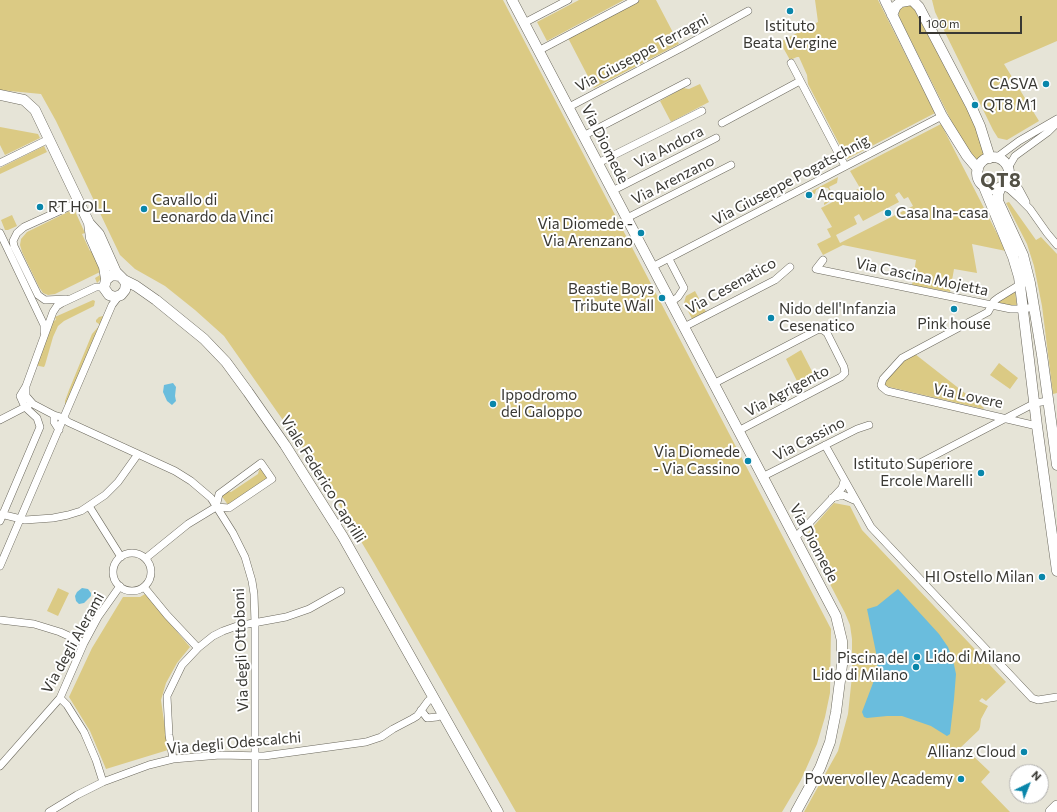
<!DOCTYPE html>
<html>
<head>
<meta charset="utf-8">
<style>
	body { margin:0 }
	#map { position:relative; width:1057px; height:812px; overflow:hidden; background:#e6e4d7; font-family:Commissioner,sans-serif }
	canvas { display:block }
	.north { position:absolute; left:1009px; top:764px; width:40px; height:40px; box-sizing:border-box; background:#fff; border:1px solid #b0afad; border-radius:50%; rotate:43deg; font-size:11px; font-weight:700; line-height:16px; text-align:center; color:#393833 }
	.north::after { content:''; display:block; margin:auto; width:14px; height:18px; background:#0986aa; clip-path:polygon(50% 0,100% 100%,50% 72%,0 100%) }
	.scale { position:absolute; left:919px; top:16px; width:103px; height:18px; box-sizing:border-box; border:2px solid #393833; border-top:0; padding-left:5px; font-size:12px; line-height:14px; white-space:nowrap; color:#393833; -webkit-text-stroke:3px #fff; paint-order:stroke }
</style>
</head>
<body>
<div id="map">
<canvas width="1057" height="812"></canvas>
<div class="north">N</div>
<div class="scale">100 m</div>
</div>
<script>
const g = document.querySelector('canvas').getContext('2d');
g.lineJoin = 'round';
function fillPath(path, color) {
  g.fillStyle = color;
  g.fill(path, 'evenodd');
}
function poly(rows) {
  const path = new Path2D();
  for (const r of rows) {
    if (r.length === 3) {
      path.moveTo(r[0] + r[2], r[1]);
      path.arc(r[0], r[1], r[2], 0, 2 * Math.PI);
      continue;
    }
    path.moveTo(r[0], r[1]);
    for (let i = 2; i < r.length; i += 2) path.lineTo(r[i], r[i + 1]);
  }
  return path;
}
function stroke(path, color, width, dash) {
  g.strokeStyle = color;
  g.lineWidth = width;
  g.lineCap = dash ? 'butt' : 'round';
  g.setLineDash(dash || []);
  g.stroke(path);
}
function write(font, color, halo, rows, align = 'center') {
  g.font = font + ' Commissioner,sans-serif';
  g.lineWidth = 4;
  g.setLineDash([]);
  g.textBaseline = 'middle';
  g.strokeStyle = halo;
  g.fillStyle = color;
  for (const [text, x, y, turn = 0] of rows) {
    g.save();
    g.translate(x, y);
    g.rotate((+turn || 0) * Math.PI / 180);
    g.textAlign = isNaN(turn) ? turn : align;
    if (halo) g.strokeText(text, 0, 0);
    g.fillText(text, 0, 0);
    g.restore();
  }
}
fillPath(poly([
	[0,0,503,0,831,629,830,693,825,717,817,744,801,780,782,812,516,812,374,563,320,473,224,336,195,310,165,286,135,269,120,255,56,121,41,94,0,90],
	[579,0,624,0,547,41,537,22],
	[639,0,656,0,679,44,594,88,568,38],
	[815,0,878,0,935,113,847,159,808,84,807,75,799,57,797,57,790,60,780,42,818,22],
	[932,0,1057,0,1057,41,1004,64,1039,121,1007,140,998,138,993,130,935,12],
	[908,4,913,6,974,123,984,155,977,162,962,142,899,17,899,11,901,7],
	[700,84,709,102,671,122,660,101,683,88,689,89],
	[941,124,1006,251,972,244,977,273,954,269,950,292,912,285,916,260,843,245,823,255,817,244,831,237,827,229,832,227,821,208,860,188,850,171],
	[899,192,904,199,908,197,913,206,840,243,836,235,857,224,854,217,859,214,863,221,899,202,895,195],
	[0,127,38,134,40,138,5,155,0,145],
	[44,146,47,152,0,174,0,168],
	[838,177,837,183,829,187,833,195,831,200,826,204,824,205,824,203,829,199,831,194,828,188,821,187,816,190,815,194,808,193],
	[1009,202,1036,240,1041,237,1057,254,1057,393,1053,394,1042,306,1034,266,1027,244,1006,203],
	[74,209,85,233,82,234,90,251,93,250,103,277,97,283,95,278,100,275,100,272,55,294,48,295,43,293,39,287,22,252,20,245,21,239,27,232],
	[12,215,17,226,8,230,5,230,1,220],
	[695,291,706,312,692,319,684,303,686,296],
	[1015,292,1017,306,1011,306,999,303,1000,301],
	[93,300,95,301,94,306,64,321,58,326,53,337,45,365,44,367,39,366,37,365,53,321,56,320,55,317],
	[103,316,103,317,65,406,65,401,69,390,92,334,99,326,99,324,96,322,96,320,99,317],
	[801,350,816,379,800,387,786,359],
	[915,354,984,408,983,409,885,386,885,381,900,363],
	[999,363,1018,378,1010,389,990,375],
	[261,469,269,480,264,481,236,499,235,502,228,505,221,495,227,491,231,492,258,474,259,470],
	[834,503,850,506,862,530,1006,682,986,701,982,698,979,701,988,706,981,719,980,727,979,730,959,749,965,755,969,752,990,772,981,782,1010,812,804,812,838,751,848,714,852,676,852,639,850,625,845,613,805,536],
	[58,588,69,593,58,616,47,611],
	[145,594,190,647,177,663,166,683,161,700,168,750,106,769,90,731,69,697,92,648,123,597,140,597]
]), '#dbca84');
fillPath(poly([
	[173,383,176,387,175,396,176,401,172,405,167,401,163,392,164,385],
	[82,588,88,589,91,593,91,596,84,603,79,604,76,601,75,596,77,592],
	[898,589,939,634,948,647,953,660,956,674,954,699,950,734,947,736,931,726,902,716,887,716,867,718,864,717,862,712,873,683,878,662,867,609,877,606]
]), '#6abddd');
const street = poly([
	[524,23,568,0],
	[538,51,635,0],
	[791,63,845,166],
	[569,107,683,47,748,11],
	[722,123,800,81],
	[583,136,687,82],
	[996,158,1019,141,1057,119],
	[0,163,49,139],
	[598,163,702,111],
	[1008,168,1015,156,1048,132,1057,123],
	[1009,175,1019,189,1026,202],
	[1002,186,1009,189,1019,198,1030,209,1047,233,1057,245],
	[612,191,716,138],
	[627,218,731,165],
	[0,233,44,325,44,332],
	[669,259,684,288,678,297,671,302],
	[823,260,816,269,1011,309,1023,309,1034,307],
	[652,267,942,116],
	[1023,284,1016,287,998,298,994,301,988,312,902,358,883,379,881,385,882,387,887,391,1037,426],
	[66,299,45,300,38,295,14,246,13,241,17,233,24,227,79,202],
	[684,327,775,280,790,267],
	[713,384,819,329,823,330,827,333,844,367,845,373,841,377,738,431],
	[26,386,26,396,33,404,54,415,64,418,68,422,175,471,191,481,211,498,233,533,245,557,252,581,254,594,255,623,255,812],
	[54,415,54,422,59,430],
	[0,420,29,405],
	[825,445,871,527,1032,698,1038,700,1057,697],
	[918,464,1035,403,1048,401],
	[762,477,857,429,869,425],
	[832,498,843,495,854,500],
	[89,506,121,557],
	[0,514,25,520,53,518,68,515,81,511,105,495,118,482,138,454],
	[0,521,40,427,37,418,25,407,20,396,26,386,53,312,57,306,62,303,96,287,104,287],
	[795,538,842,488,844,481],
	[132,572,19],
	[146,558,188,524,216,507,229,508,272,479,261,463,219,494,216,507],
	[0,566,112,305,118,297],
	[144,587,167,615,198,648],
	[0,620,34,624,60,632,84,643],
	[60,698,67,705,84,732,96,760,103,782],
	[421,710,427,718,437,717,444,715],
	[173,759,169,735,167,696,182,665,198,648,213,636,223,631,237,626,286,617,309,609,341,591],
	[0,766,60,698,84,643,98,617,120,586],
	[49,812,77,795,103,782,149,765,173,759,220,755,264,756,366,742,381,737,393,729,412,719,417,716,428,701,434,697]
]);
const secondary = poly([
	[512,0,836,616,842,641,842,665,836,712,830,742,820,768,796,812],
	[885,0,942,116,967,156,978,169],
	[912,0,919,7,971,106,980,126,990,158],
	[892,15,896,6,901,2,912,0],
	[0,95,24,100,35,110,89,223,91,238,104,267,106,279],
	[993,173,16],
	[984,187,1013,257,1019,277,1037,426,1057,571],
	[1001,187,998,194,998,201,1023,255,1030,283,1042,355,1057,465],
	[89,223,99,234,116,272,123,279,126,283,125,290,121,295,115,297,109,295,104,288,106,280,112,275,120,276],
	[124,280,136,286,156,300,204,339,226,362,248,392,285,445,343,537,498,812]
]);
const primary = poly([
	[1051,812,1057,806]
]);
stroke(street, '#6b685d', 8);
stroke(secondary, '#6b685d', 11);
stroke(primary, '#6b685d', 12);
stroke(street, '#fff', 7);
stroke(secondary, '#fff', 10);
stroke(primary, '#fff', 11);
for (const [x, y, r, color] of [
	[790,11,4,"#0986aa"],
	[1046,84,4,"#0986aa"],
	[975,105,4,"#0986aa"],
	[809,195,4,"#0986aa"],
	[40,207,4,"#0986aa"],
	[144,209,4,"#0986aa"],
	[888,213,4,"#0986aa"],
	[641,233,4,"#0986aa"],
	[662,298,4,"#0986aa"],
	[954,309,4,"#0986aa"],
	[771,318,4,"#0986aa"],
	[493,404,4,"#0986aa"],
	[748,461,4,"#0986aa"],
	[981,473,4,"#0986aa"],
	[1042,577,4,"#0986aa"],
	[917,657,4,"#0986aa"],
	[916,667,4,"#0986aa"],
	[1024,752,4,"#0986aa"],
	[961,779,4,"#0986aa"]
]) {
  const dot = new Path2D();
  dot.arc(x, y, r, 0, 2 * Math.PI);
  g.fillStyle = color;
  g.fill(dot);
  stroke(dot, '#fff', 1.5);
}
write('15px', '#393833', '#fff', [
	["Istituto",790,26,"center"],
	["Beata Vergine",790,43,"center"],
	["CASVA",1038,84],
	["QT8 M1",983,105,"left"],
	["Acquaiolo",817,195,"left"],
	["Cavallo di",152,200,"left"],
	["Leonardo da Vinci",152,217,"left"],
	["RT HOLL",48,207,"left"],
	["Casa Ina-casa",896,213,"left"],
	["Via Diomede -",633,224],
	["Via Arenzano",633,241],
	["Beastie Boys",654,289],
	["Tribute Wall",654,306],
	["Nido dell'Infanzia",779,309,"left"],
	["Cesenatico",779,326,"left"],
	["Pink house",954,324,"center"],
	["Ippodromo",501,395,"left"],
	["del Galoppo",501,412,"left"],
	["Via Diomede",740,452],
	["- Via Cassino",740,469],
	["Istituto Superiore",973,464],
	["Ercole Marelli",973,481],
	["HI Ostello Milan",1034,577],
	["Lido di Milano",925,657,"left"],
	["Piscina del",908,658],
	["Lido di Milano",908,675],
	["Allianz Cloud",1016,752],
	["Powervolley Academy",953,779]
], 'right');
write('15px', '#393833', '#fff', [
	["Via Giuseppe Terragni",642,53,-28],
	["Via Diomede",605,144,63],
	["Via Andora",669,147,-27],
	["Via Arenzano",673,180,-27],
	["Via Giuseppe Pogatschnig",791,180,-28],
	["Via Cascina Mojetta",922,277,12],
	["Via Cesenatico",731,286,-29],
	["Via Agrigento",787,391,-28],
	["Via Lovere",968,396,12],
	["Via Cassino",809,439,-27],
	["Viale Federico Caprilli",323,479,58],
	["Via Diomede",814,543,62],
	["Via degli Alerami",73,643,-61],
	["Via degli Ottoboni",241,650,-92],
	["Via degli Odescalchi",234,743,-5]
]);
g.letterSpacing = '1px';
write('bold 19px', '#535146', '#fff', [
	["QT8",1001,181]
]);
g.letterSpacing = '0px';
</script>
</body>
</html>
